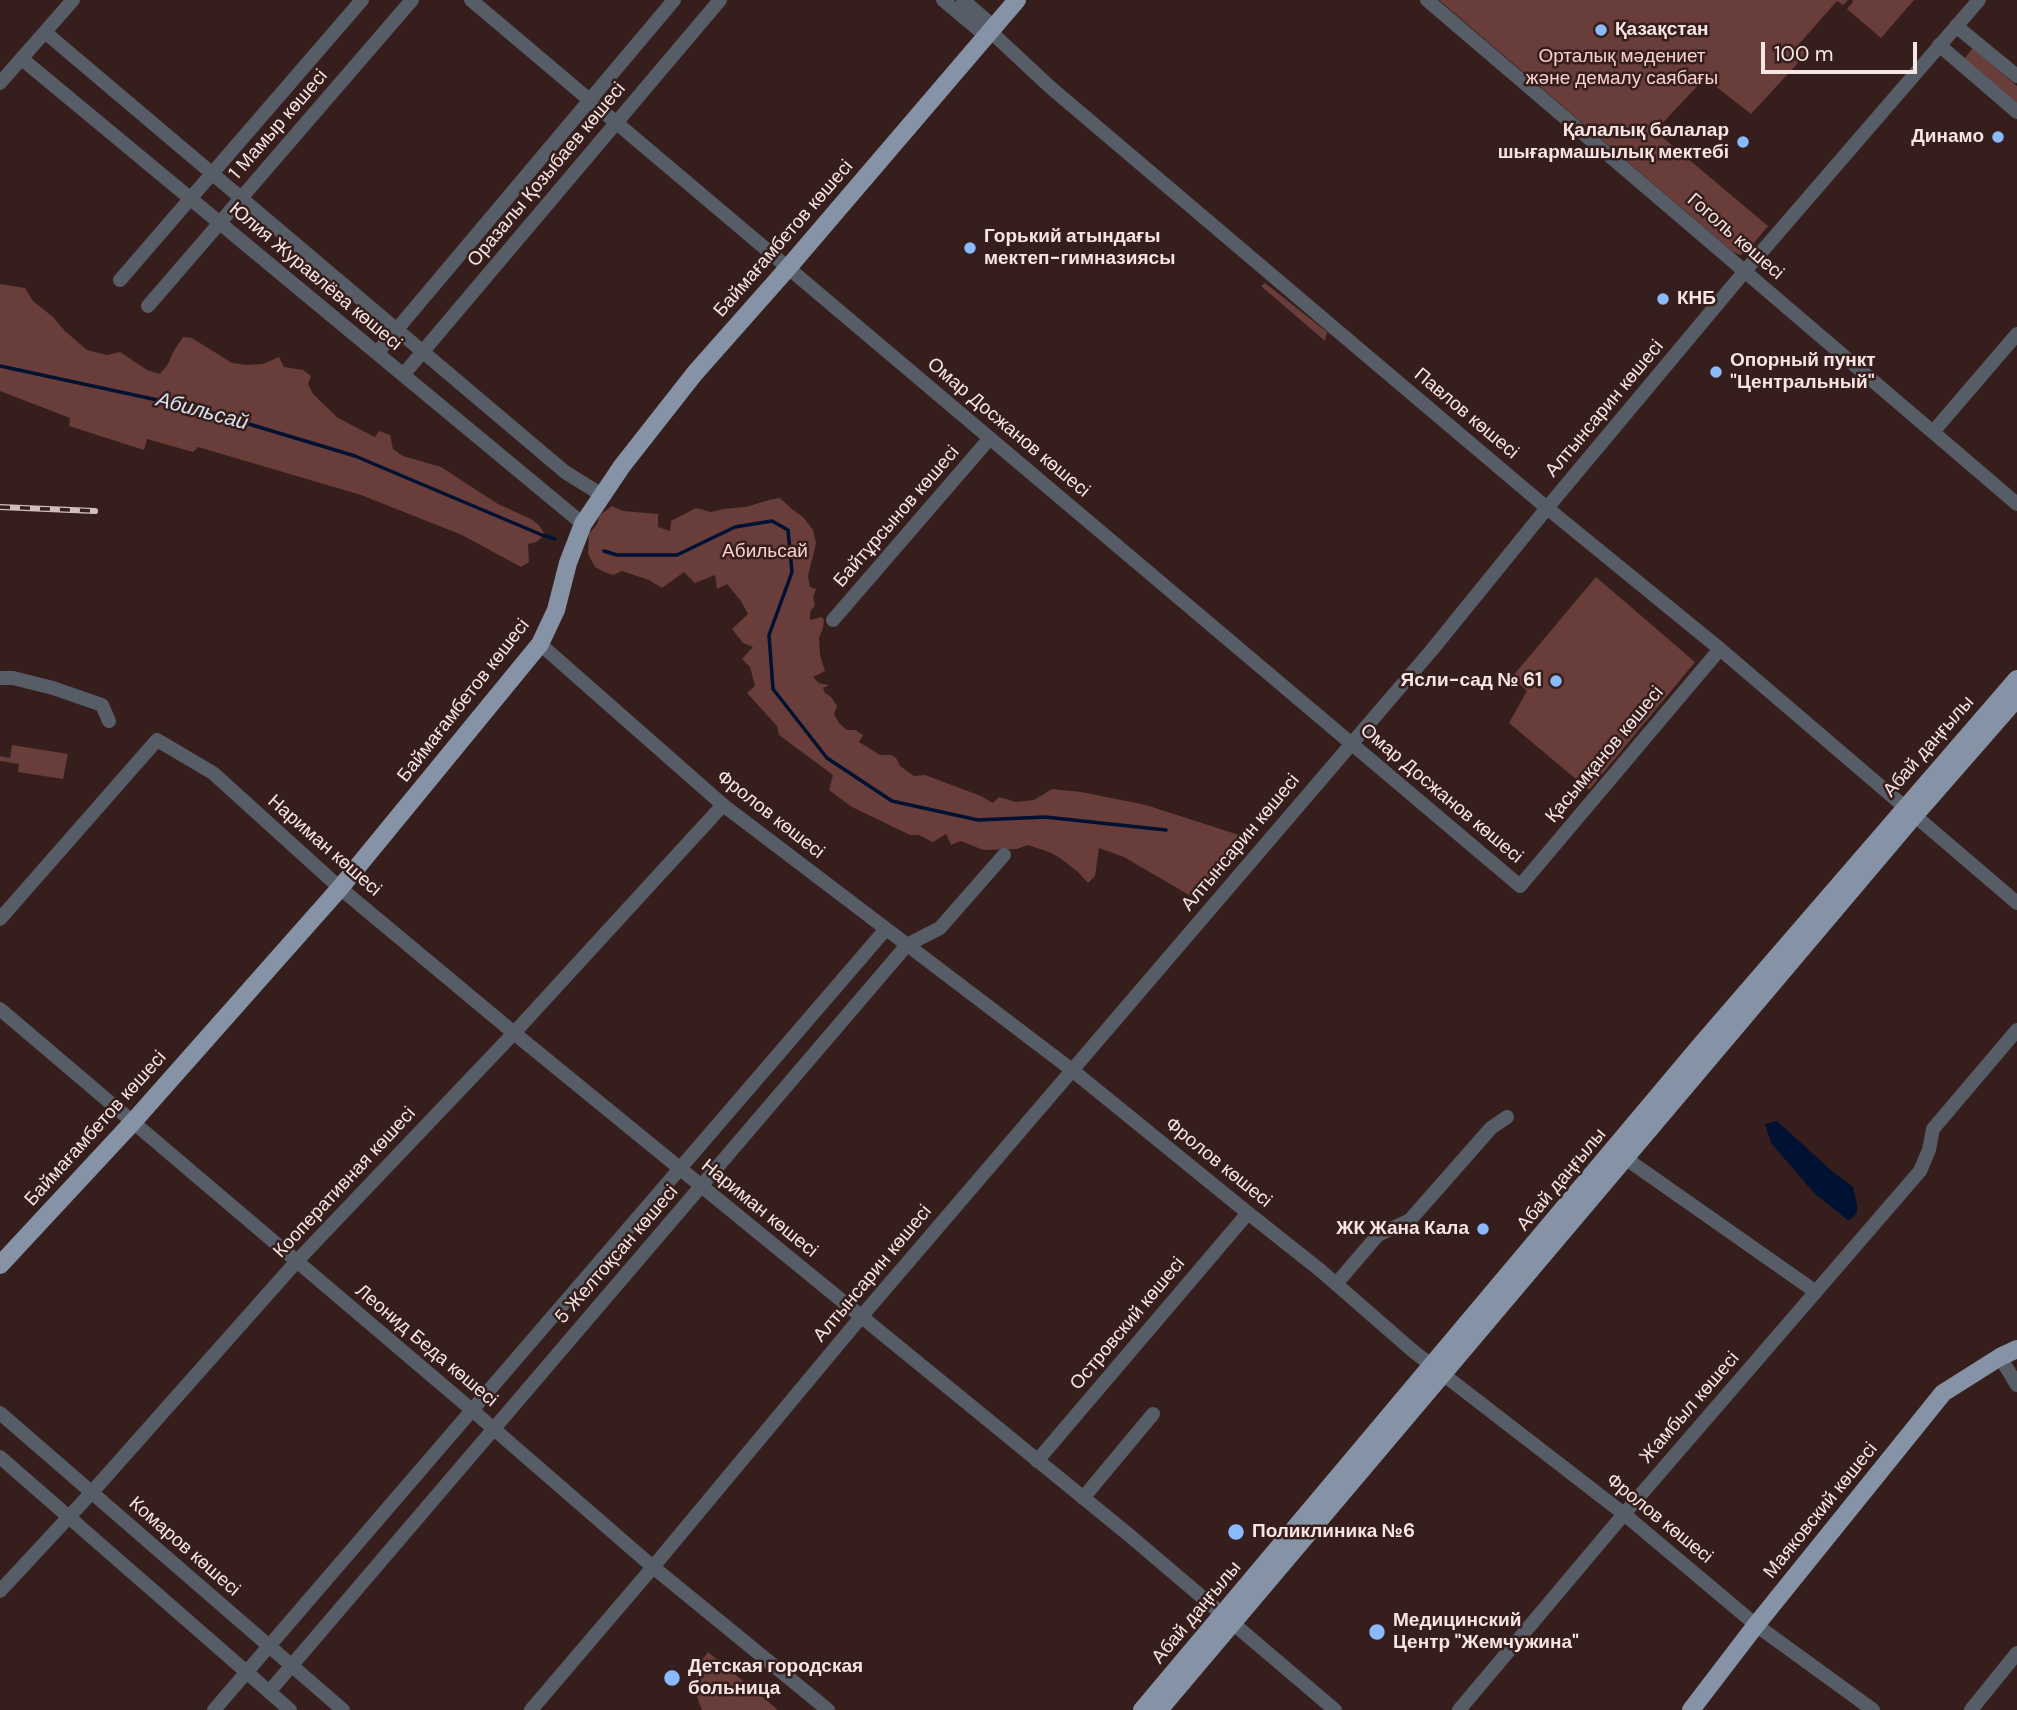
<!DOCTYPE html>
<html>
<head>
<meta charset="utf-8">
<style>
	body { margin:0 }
	#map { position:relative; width:2017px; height:1710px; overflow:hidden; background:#361e1c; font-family:"DM Sans",sans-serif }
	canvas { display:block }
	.scale { position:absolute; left:1761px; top:42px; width:156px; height:32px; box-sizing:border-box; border:4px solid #f5e5e3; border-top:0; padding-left:9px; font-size:21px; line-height:24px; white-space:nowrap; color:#f5e5e3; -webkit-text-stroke:5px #361e1c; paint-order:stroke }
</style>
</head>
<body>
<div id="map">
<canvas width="2017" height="1710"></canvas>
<div class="scale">100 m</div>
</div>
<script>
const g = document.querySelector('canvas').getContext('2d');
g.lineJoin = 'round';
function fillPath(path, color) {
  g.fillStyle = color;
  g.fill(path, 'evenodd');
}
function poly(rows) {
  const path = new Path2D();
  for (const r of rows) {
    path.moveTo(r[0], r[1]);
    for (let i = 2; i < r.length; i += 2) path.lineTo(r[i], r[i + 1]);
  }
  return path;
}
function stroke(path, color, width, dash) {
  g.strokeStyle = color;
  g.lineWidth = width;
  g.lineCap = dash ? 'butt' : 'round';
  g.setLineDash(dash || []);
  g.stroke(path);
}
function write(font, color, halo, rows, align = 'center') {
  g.font = font + ' "DM Sans",sans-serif';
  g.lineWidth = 5;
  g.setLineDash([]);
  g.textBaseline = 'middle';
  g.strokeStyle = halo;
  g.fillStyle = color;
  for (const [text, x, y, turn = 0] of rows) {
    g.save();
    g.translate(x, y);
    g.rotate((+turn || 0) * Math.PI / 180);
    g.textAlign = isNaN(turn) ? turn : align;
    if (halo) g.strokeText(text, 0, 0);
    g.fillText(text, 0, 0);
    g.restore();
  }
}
fillPath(poly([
	[1439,0,1848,0,1843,5,1837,1,1799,44,1808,52,1751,114,1705,78,1655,131,1768,226,1747,251,1741,255,1733,252],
	[1852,0,1914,0,1881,38,1847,9,1853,2],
	[1973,48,2017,86,2017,107,1963,60],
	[1265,283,1327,332,1325,341,1261,286],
	[0,284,25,288,33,301,53,317,65,331,87,350,107,355,120,352,147,370,160,374,168,364,173,352,183,337,192,338,232,363,247,365,263,364,279,357,284,367,303,370,311,376,308,384,313,394,338,418,375,437,379,431,390,435,393,449,403,456,441,467,498,504,531,519,539,525,545,535,536,542,528,544,529,562,521,567,462,535,361,495,198,447,193,452,147,439,144,450,69,426,70,418,0,391],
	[780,498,793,510,803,517,813,530,816,543,808,576,810,587,816,589,813,597,815,605,810,612,810,620,821,617,824,619,823,628,819,638,820,655,825,671,813,677,819,683,829,685,823,688,825,693,831,697,837,706,834,714,839,723,847,730,855,730,863,735,859,742,880,755,891,755,896,758,900,766,914,776,925,775,981,796,993,803,999,797,1016,802,1034,800,1052,789,1081,792,1146,805,1245,837,1194,898,1124,857,1099,848,1095,876,1088,883,1078,872,1060,858,1049,852,1028,845,1017,849,983,850,961,841,951,845,946,834,933,842,919,835,910,835,852,807,829,790,833,775,779,735,777,726,747,693,755,686,750,667,742,659,753,647,743,643,732,629,748,614,741,601,727,584,717,589,715,575,695,583,684,572,662,588,649,580,622,571,613,575,604,572,595,567,588,554,589,534,597,524,600,515,612,506,623,511,658,514,658,527,670,531,671,521,696,508,711,512,723,509,746,507,769,500],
	[1596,577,1695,662,1589,790,1509,723,1527,691,1512,677],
	[12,745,68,754,63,779,18,772,19,764,0,761,0,756,10,758],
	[708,1652,777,1709,776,1710,702,1710,694,1689,698,1666]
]), '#683d3a');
fillPath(poly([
	[1777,1121,1833,1172,1853,1187,1857,1204,1857,1213,1849,1221,1815,1194,1771,1143,1765,1124]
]), '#001131');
stroke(poly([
	[0,366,199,409,355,456,542,535,555,539],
	[604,551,617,555,677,555,735,527,772,521,788,530,792,572,769,635,773,689,827,758,892,801,978,820,1045,817,1166,830]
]), '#001131', 3.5);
stroke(poly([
	[471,0,1520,886,1720,649],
	[943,0,986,36],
	[963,0,994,27],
	[1427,0,2017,504],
	[1956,26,2017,76],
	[990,31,1050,87,1340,333,1547,508,1720,649,2017,903],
	[46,33,565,472,602,495],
	[1939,45,2017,112],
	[22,59,583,524],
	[0,83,73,0],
	[120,280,362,0],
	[148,306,412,0],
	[377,353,674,0],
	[403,375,720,0],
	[1933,432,2017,334],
	[833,620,990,438],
	[540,644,723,805,1072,1070,1248,1213,1320,1270,1413,1351,1624,1514,1756,1625,1873,1710],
	[0,678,13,678,53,688,102,705,109,721],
	[0,919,157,740,213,773,340,888,514,1033,1129,1535,1335,1710],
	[0,1009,472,1410,653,1567,828,1710],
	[1625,1158,1816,1292],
	[1336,1284,1378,1235,1410,1220,1491,1128,1507,1117],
	[2000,1357,2017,1385],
	[0,1413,343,1710],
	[0,1457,290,1710],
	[1037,1461,1248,1213],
	[1083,1498,1153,1414],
	[0,1591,93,1491,297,1261,514,1033,723,805],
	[269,1692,907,945,940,928,1004,855],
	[214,1710,886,929],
	[531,1710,653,1567,861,1317,1431,651,1547,508,1745,271,1979,0],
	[1459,1710,1624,1514,1920,1171,1929,1150,1933,1129,2017,1030],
	[1971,1710,2017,1653]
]), '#565d66', 14);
stroke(poly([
	[0,1265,132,1123,340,888,540,644,556,610,568,563,583,524,622,466,695,373,787,269,1017,0],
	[1142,1710,1699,1047,2017,679],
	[1159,1710,1914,816,2017,698],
	[1691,1710,1756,1625,1943,1393,2000,1357,2017,1349]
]), '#8693a6', 18);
const rail = poly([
	[0,507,95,511]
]);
stroke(rail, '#d0bebc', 6);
stroke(rail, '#361e1c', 3.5, [10]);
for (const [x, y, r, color] of [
	[1601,30,7,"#8bbafc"],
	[1998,137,7,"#8bbafc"],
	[1743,142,7,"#8bbafc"],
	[970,248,7,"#8bbafc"],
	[1663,299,7,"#8bbafc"],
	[1716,372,7,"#8bbafc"],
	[1556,681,7,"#8bbafc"],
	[1483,1229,7,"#8bbafc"],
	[1236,1532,9,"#8bbafc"],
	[1377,1632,9,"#8bbafc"],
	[672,1678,9,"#8bbafc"]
]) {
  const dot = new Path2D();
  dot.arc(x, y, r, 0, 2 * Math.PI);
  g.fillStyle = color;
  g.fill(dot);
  stroke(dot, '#361e1c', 2.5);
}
write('bold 19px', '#f5e5e3', '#361e1c', [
	["Қазақстан",1615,30],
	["Қалалық балалар",1729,131,"right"],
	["шығармашылық мектебі",1729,153,"right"],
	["Динамо",1984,137,"right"],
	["Горький атындағы",984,237],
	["мектеп-гимназиясы",984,259],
	["КНБ",1677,299],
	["Опорный пункт",1730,361],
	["\"Центральный\"",1730,383],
	["Ясли-сад № 61",1542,681,"right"],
	["ЖК Жана Кала",1469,1229,"right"],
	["Поликлиника №6",1252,1532],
	["Медицинский",1393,1621],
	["Центр \"Жемчужина\"",1393,1643],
	["Детская городская",688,1667],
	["больница",688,1689]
], 'left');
write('19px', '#fad1cc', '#361e1c', [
	["Орталық мәдениет",1622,57],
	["және демалу саябағы",1622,79],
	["Абильсай",765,552]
]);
write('19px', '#f5e5e3', '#361e1c', [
	["1 Мамыр көшесі",279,125,-49],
	["Оразалы Қозыбаев көшесі",547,175,-50],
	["Гоголь көшесі",1735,237,41],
	["Баймағамбетов көшесі",784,239,-49],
	["Юлия Журавлёва көшесі",315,277,40],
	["Алтынсарин көшесі",1605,409,-50],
	["Павлов көшесі",1466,414,40],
	["Омар Досжанов көшесі",1008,428,40],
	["Байтұрсынов көшесі",897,517,-49],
	["Баймағамбетов көшесі",464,701,-52],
	["Абай даңғылы",1929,747,-49],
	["Қасымқанов көшесі",1605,755,-50],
	["Омар Досжанов көшесі",1441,794,40],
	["Фролов көшесі",770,815,38],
	["Алтынсарин көшесі",1241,843,-50],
	["Нариман көшесі",324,846,41],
	["Баймағамбетов көшесі",96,1129,-48],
	["Фролов көшесі",1218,1163,39],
	["Абай даңғылы",1562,1180,-50],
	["Кооперативная көшесі",345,1183,-47],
	["Нариман көшесі",759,1209,39],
	["5 Желтоқсан көшесі",617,1255,-49],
	["Алтынсарин көшесі",873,1274,-50],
	["Островский көшесі",1128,1324,-50],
	["Леонид Беда көшесі",426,1346,40],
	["Жамбыл көшесі",1690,1408,-49],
	["Маяковский көшесі",1821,1511,-51],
	["Фролов көшесі",1659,1519,39],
	["Комаров көшесі",184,1547,41],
	["Абай даңғылы",1197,1613,-50]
]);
write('italic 21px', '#d8e3f2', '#361e1c', [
	["Абильсай",202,412,15]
]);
</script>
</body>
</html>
